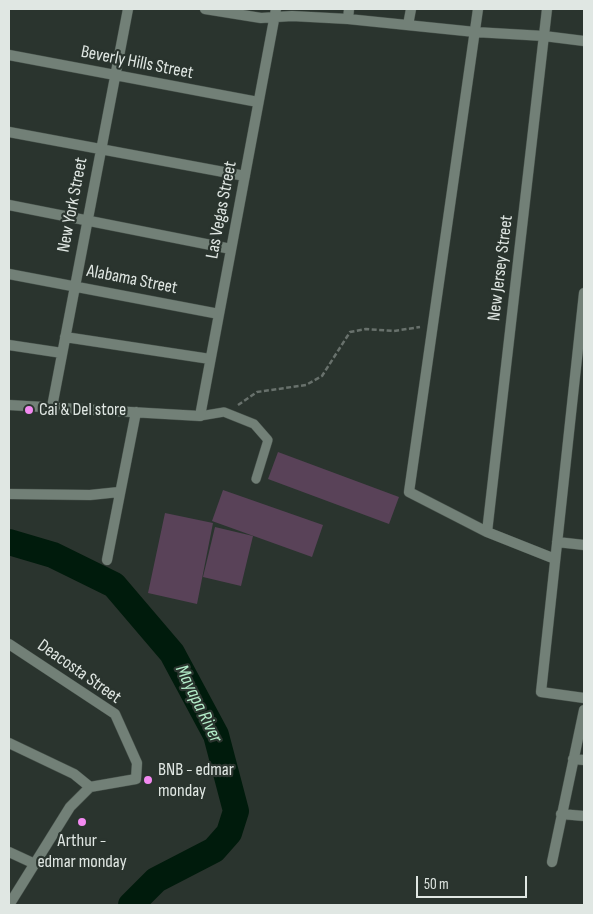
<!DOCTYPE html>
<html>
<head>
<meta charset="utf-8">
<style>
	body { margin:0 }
	#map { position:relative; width:593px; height:914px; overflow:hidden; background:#2a342e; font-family:"Sofia Sans Condensed",sans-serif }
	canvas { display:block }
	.frame { position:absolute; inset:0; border:10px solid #e0e7e3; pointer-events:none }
	.scale { position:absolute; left:416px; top:876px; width:111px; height:22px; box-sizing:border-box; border:2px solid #e0e7e3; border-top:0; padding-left:6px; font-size:15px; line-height:18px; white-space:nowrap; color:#e0e7e3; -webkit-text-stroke:4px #2a342e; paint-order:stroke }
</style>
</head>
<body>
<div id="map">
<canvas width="593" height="914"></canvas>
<div class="frame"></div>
<div class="scale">50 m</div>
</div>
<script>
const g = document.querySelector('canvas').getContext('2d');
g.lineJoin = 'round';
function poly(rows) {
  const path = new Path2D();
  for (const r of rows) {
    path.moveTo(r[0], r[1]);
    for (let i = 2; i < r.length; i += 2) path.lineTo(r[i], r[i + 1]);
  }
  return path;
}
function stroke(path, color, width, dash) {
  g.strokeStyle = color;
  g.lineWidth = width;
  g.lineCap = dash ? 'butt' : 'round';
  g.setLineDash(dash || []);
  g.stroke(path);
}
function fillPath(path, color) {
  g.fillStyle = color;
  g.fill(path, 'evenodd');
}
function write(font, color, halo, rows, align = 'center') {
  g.font = font + ' "Sofia Sans Condensed",sans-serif';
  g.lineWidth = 4.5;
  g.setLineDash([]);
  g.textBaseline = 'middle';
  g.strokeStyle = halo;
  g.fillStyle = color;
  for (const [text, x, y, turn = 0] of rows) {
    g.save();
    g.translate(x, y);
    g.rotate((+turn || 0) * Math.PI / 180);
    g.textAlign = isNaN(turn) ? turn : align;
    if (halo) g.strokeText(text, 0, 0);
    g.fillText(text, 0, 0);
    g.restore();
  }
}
stroke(poly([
	[9,542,53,555,114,585,172,653,216,735,236,811,229,833,214,850,156,880,131,905]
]), '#001b0c', 26);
fillPath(poly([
	[278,452,399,497,389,524,268,479],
	[223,490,323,525,312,557,212,521],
	[165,513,213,523,197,604,148,593],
	[215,527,253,536,241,586,203,577]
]), '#594258');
const service = poly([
	[200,416,224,412,254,424,268,440,256,479]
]);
const minor = poly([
	[205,9,261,18,292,16,348,19,475,32,544,36,584,41],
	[478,9,409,492,487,532,555,559],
	[348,19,349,9],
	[408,25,411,9],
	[9,55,258,102],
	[9,132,245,176],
	[9,205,231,249],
	[9,274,219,314],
	[584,293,541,692,584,698],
	[65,337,210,359],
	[9,345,62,353],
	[9,405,200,416,276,9],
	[52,407,128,9],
	[9,494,90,495,119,492],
	[487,532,547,9],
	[557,542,584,545],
	[107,560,136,412],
	[9,644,115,714,137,763,136,779,90,787,70,807,9,905],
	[9,743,74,774,90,787],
	[573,759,584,760],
	[561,814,584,816],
	[9,852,35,864],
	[552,862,584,710]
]);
stroke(service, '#47514b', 10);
stroke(minor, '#47514b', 11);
stroke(poly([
	[238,405,257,392,306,385,322,376,350,332,366,329,394,331,420,327]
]), '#68716c', 2.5, [5, 2.5]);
stroke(service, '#728077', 9);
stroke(minor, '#728077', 10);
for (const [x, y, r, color] of [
	[29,410,5,"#f38af1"],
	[148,780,5,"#f38af1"],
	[82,822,5,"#f38af1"]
]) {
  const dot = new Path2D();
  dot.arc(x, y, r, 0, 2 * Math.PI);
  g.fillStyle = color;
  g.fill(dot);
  stroke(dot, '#2a342e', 2);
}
write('18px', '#e0e7e3', '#2a342e', [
	["Beverly Hills Street",137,63,11],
	["New York Street",73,205,-79],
	["Las Vegas Street",222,210,-79],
	["New Jersey Street",501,268,-83],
	["Alabama Street",132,280,11],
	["Deacosta Street",79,672,35]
]);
write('18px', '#e0e7e3', '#2a342e', [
	["Cai & Del store",39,410],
	["BNB - edmar",158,770],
	["monday",158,791],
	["Arthur -",82,841,"center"],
	["edmar monday",82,862,"center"]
], 'left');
write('italic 19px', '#b4eeca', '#2a342e', [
	["Mayapa River",198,704,64]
]);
</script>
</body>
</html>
